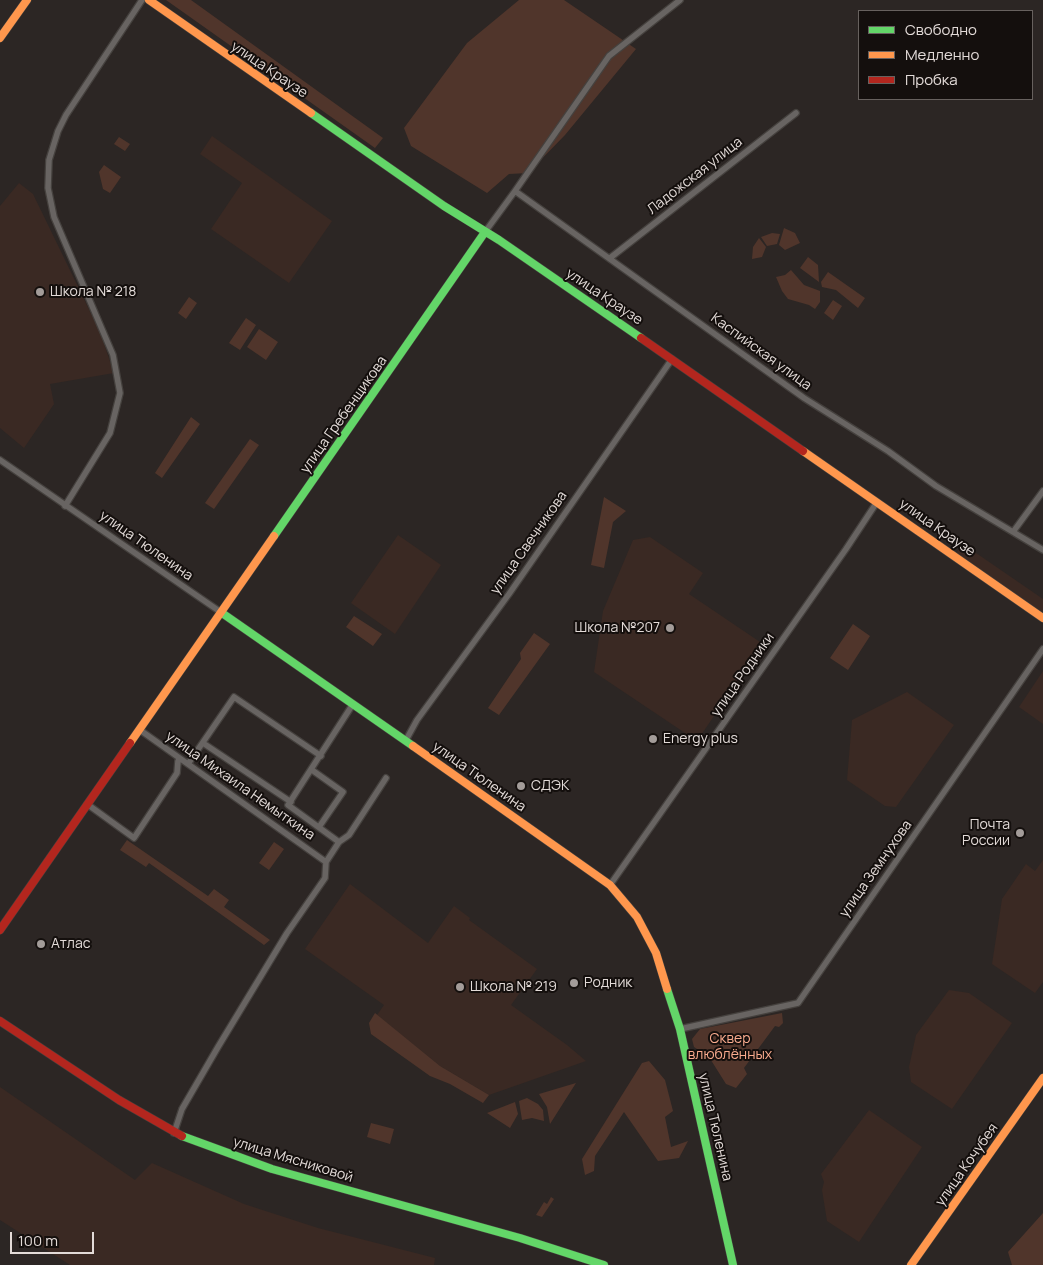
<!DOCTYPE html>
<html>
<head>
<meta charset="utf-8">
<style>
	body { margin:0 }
	#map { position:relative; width:1043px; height:1265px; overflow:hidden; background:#2c2624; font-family:Manrope,sans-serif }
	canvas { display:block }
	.legend { position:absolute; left:858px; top:10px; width:175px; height:90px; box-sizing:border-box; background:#140f0d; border:1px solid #67615e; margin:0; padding:6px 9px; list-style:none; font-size:15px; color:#e3dbd8 }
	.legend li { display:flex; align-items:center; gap:10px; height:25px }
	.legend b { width:25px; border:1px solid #67615e }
	.scale { position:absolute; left:10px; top:1232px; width:84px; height:22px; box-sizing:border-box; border:2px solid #e3dbd8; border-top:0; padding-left:6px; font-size:15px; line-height:18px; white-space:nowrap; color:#e3dbd8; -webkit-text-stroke:4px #140f0d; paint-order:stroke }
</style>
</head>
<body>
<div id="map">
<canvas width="1043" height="1265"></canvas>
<ul class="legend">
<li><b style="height:6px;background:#63d668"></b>Свободно</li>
<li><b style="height:6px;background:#ff974d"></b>Медленно</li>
<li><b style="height:6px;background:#b3261e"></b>Пробка</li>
</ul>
<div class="scale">100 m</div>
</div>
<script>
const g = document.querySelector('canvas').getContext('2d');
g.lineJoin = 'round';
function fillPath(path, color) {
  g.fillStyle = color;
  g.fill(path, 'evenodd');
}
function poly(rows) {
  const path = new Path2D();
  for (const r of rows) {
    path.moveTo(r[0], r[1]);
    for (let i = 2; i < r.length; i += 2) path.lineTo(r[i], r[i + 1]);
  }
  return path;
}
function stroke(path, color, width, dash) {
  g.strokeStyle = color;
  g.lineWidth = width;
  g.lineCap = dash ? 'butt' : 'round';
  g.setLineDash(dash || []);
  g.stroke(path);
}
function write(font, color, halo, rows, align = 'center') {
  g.font = font + ' Manrope,sans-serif';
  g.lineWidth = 4;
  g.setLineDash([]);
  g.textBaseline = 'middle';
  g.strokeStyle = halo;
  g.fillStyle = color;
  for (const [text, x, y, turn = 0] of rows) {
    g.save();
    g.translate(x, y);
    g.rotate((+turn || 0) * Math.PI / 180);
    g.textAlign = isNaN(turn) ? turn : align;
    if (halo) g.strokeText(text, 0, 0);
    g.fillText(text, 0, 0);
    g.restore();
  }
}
fillPath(poly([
	[212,136,332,221,289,283,211,229,242,183,200,154],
	[19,183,33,194,100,332,114,373,50,384,54,404,24,448,0,428,0,206],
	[398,535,441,565,395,634,351,603],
	[650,537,703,573,689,594,763,644,697,741,594,672,603,611,633,540],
	[963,544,1043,599,1043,613,956,553],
	[1043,671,1043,724,1019,707],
	[907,692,954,725,896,807,885,806,847,780,852,720],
	[1043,860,1043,982,1035,993,992,964,1002,899,1026,864,1035,871],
	[350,884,428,943,454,906,470,918,469,920,537,969,511,1005,567,1045,586,1061,489,1095,440,1066,377,1015,384,1005,305,949],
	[949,990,969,993,1012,1023,952,1109,911,1082,909,1067,916,1035],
	[0,1087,135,1180,152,1163,244,1204,318,1228,435,1258,434,1265,70,1265,0,1220],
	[869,1110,922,1147,859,1242,827,1221,822,1190,824,1182,821,1174]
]), '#3a2923');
fillPath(poly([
	[166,0,191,0,383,138,375,148],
	[519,0,564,0,636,49,565,135,528,173,509,174,487,193,411,146,404,128,467,43],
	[119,137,130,144,125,151,114,144],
	[104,165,121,177,110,193,103,189,99,172],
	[784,228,795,233,800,243,785,250,779,245],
	[772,233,780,234,777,244,767,246,761,237],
	[759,238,766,247,762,257,752,259,753,247],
	[808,257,818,265,819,282,800,268],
	[791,270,804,285,820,291,820,302,815,309,809,305,788,299,782,291,776,277,785,275],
	[828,272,865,298,858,308,836,290,822,287,821,282],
	[189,297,197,303,186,319,178,313],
	[833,300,842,306,833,320,824,313],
	[246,318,256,325,240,350,229,343],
	[259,329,278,342,266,360,247,347],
	[191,417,200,424,162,478,155,473],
	[250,439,259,445,214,509,205,503],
	[604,497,626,511,613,522,604,568,591,565],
	[354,616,382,634,373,646,346,627],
	[853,624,870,636,848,670,830,658],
	[534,633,550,644,499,715,488,708,521,659,520,653],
	[127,840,208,896,214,889,229,900,224,907,270,940,264,945,149,863,146,867,120,850],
	[274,842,284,849,269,870,259,863],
	[375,1013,440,1066,489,1095,483,1103,450,1084,430,1076,371,1034,369,1023],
	[782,1013,783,1023,779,1027,775,1026,744,1068,747,1074,736,1088,726,1084,709,1057,694,1047,692,1039,700,1029],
	[649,1061,665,1080,673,1111,665,1117,671,1147,688,1141,679,1158,658,1161,624,1112,595,1156,594,1171,585,1175,582,1159,642,1063],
	[576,1083,550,1124,547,1107,539,1094],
	[527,1098,538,1104,543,1110,544,1121,532,1118,522,1120,519,1101],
	[515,1102,518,1114,510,1128,487,1113],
	[371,1123,394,1129,390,1144,367,1137],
	[551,1197,554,1199,542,1217,536,1215,544,1202,547,1204],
	[1043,1213,1043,1265,1012,1265,1008,1252]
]), '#50352b');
const street = poly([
	[515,191,609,56,680,0],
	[485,232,515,191,804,398,888,451,936,486,1043,550],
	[610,258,796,113],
	[0,460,222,613],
	[65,506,110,433,120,393,113,355,54,217,48,188,49,160,58,131,66,115,142,0],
	[1013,532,1043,491],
	[140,730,326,862],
	[406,740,417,720,509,594,672,359],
	[203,743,291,802],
	[188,764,234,697,321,756],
	[312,770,343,792,319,827],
	[87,804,134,838,177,773,178,761],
	[339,842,349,835,386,778],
	[610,885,846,549,877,502],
	[680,1029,798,1003,1043,649],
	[174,1133,182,1109,218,1047,287,933,325,878,326,862,339,842,288,805,353,704]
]);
const fast = poly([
	[311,113,444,206,499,240,641,338],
	[274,536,485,232],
	[222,613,413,746],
	[667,989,680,1029,733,1265],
	[182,1136,272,1169,520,1238,604,1265]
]);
const slow = poly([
	[149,0,311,113],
	[0,38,27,0],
	[803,451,1043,618],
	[130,743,274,536],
	[413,746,610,885,637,917,656,953,667,989],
	[911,1265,1043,1078]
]);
const jam = poly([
	[641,338,803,451],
	[0,930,130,743],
	[0,1021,119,1100,182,1136]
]);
stroke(street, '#45413e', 8);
stroke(fast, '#45413e', 9);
stroke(slow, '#45413e', 9);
stroke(jam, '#45413e', 9);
stroke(street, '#686462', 5.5);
stroke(fast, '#63d668', 8);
stroke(slow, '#ff974d', 8);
stroke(jam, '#b3261e', 8);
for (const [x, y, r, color] of [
	[40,292,5,"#a39c99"],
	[670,628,5,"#a39c99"],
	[653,739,5,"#a39c99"],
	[521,786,5,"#a39c99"],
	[1020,833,5,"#a39c99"],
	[41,944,5,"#a39c99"],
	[574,983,5,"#a39c99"],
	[460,987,5,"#a39c99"]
]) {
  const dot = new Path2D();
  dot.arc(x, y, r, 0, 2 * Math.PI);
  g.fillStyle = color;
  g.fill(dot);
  stroke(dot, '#140f0d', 2);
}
write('14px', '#e3dbd8', '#140f0d', [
	["улица Краузе",269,70,34],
	["Ладожская улица",695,176,-38],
	["улица Краузе",604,297,34],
	["Каспийская улица",761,352,36],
	["улица Гребенщикова",344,415,-55],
	["улица Краузе",937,528,35],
	["улица Свечникова",529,543,-55],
	["улица Тюленина",146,546,35],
	["улица Родники",743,675,-55],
	["улица Тюленина",479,777,35],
	["улица Михаила Немыткина",240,786,35],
	["улица Земнухова",876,869,-55],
	["улица Тюленина",715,1127,77],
	["улица Мясниковой",293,1160,17],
	["улица Кочубея",967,1165,-55]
]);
write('14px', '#e3dbd8', '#140f0d', [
	["Школа № 218",50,292],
	["Школа №207",660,628,"right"],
	["Energy plus",663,739],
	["СДЭК",531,786],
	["Почта",1010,825,"right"],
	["России",1010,841,"right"],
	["Атлас",51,944],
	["Родник",584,983],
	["Школа № 219",470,987]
], 'left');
write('14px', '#f9ab8e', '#140f0d', [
	["Сквер",730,1039],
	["влюблённых",730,1055]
]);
</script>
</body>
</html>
